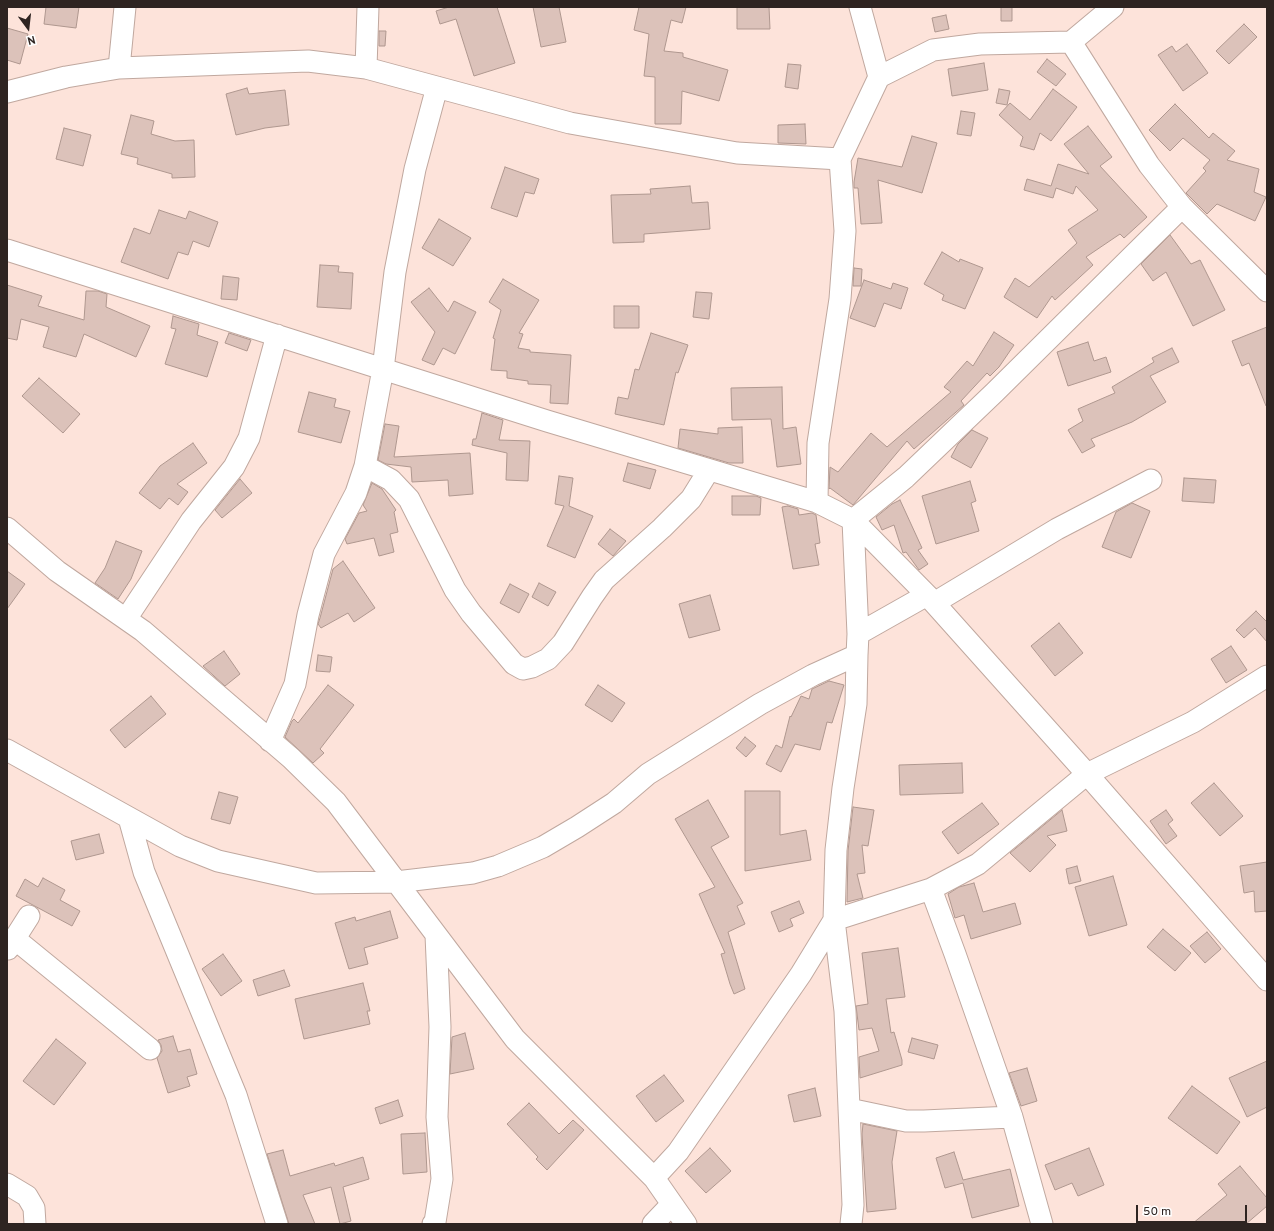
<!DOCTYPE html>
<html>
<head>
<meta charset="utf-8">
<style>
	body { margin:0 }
	#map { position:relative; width:1274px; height:1231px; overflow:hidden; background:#fde3da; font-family:Overpass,sans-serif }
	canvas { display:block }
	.frame { position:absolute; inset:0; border:8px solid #2e2421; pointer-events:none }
	.north { position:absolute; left:8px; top:8px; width:40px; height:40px; -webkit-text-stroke:3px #fff; paint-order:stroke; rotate:165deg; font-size:11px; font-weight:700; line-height:16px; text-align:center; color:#2e2421 }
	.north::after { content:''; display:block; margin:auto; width:14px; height:18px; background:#2e2421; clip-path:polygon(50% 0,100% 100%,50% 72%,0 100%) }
	.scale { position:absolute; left:1136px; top:1205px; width:111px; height:18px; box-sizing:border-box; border:2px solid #2e2421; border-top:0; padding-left:5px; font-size:12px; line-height:14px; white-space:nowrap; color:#2e2421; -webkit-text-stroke:3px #fff; paint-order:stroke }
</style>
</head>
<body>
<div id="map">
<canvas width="1274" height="1231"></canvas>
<div class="frame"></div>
<div class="north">N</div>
<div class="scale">50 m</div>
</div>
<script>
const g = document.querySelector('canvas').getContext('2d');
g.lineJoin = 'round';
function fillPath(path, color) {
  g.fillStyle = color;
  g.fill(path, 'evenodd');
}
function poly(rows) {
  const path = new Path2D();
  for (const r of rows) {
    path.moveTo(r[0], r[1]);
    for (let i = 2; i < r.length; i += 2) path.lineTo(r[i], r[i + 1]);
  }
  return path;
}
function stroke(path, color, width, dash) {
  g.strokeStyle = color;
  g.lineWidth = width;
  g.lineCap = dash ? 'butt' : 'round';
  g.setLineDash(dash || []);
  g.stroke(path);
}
const building = poly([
	[46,7,79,7,76,28,44,24,46,7],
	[449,7,497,7,515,63,474,76,456,19,440,24,436,11,449,7],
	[533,7,559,7,566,42,541,47,533,7],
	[639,7,686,7,682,23,671,20,664,51,683,53,683,57,728,70,719,101,682,91,681,124,655,124,655,77,644,76,649,34,634,30,639,7],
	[737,7,769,7,770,29,737,29,737,7],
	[1001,7,1012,7,1012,21,1001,21,1001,7],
	[946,15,949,29,935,32,932,18,946,15],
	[1244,24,1257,37,1229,64,1216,51,1244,24],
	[7,28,28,34,20,64,7,60,7,28],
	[379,31,386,31,385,46,379,46,379,31],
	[1187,44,1208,73,1183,91,1158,55,1172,46,1176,52,1187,44],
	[1047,59,1066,74,1056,86,1037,72,1047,59],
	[984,63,988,90,952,96,948,69,984,63],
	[788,64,801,65,798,89,785,87,788,64],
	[247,88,249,94,285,90,289,125,265,128,236,135,226,94,247,88],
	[999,89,1010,91,1007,105,996,103,999,89],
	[1053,89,1077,107,1051,141,1040,133,1034,150,1020,146,1023,137,999,115,1010,103,1030,120,1053,89],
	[1175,104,1209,138,1213,133,1235,151,1227,160,1259,169,1254,192,1266,197,1255,221,1217,204,1207,214,1186,193,1206,171,1203,168,1210,160,1183,138,1170,151,1149,130,1175,104],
	[961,111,975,113,971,136,957,134,961,111],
	[131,115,154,121,151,134,175,141,194,140,195,177,172,178,172,174,137,164,138,158,121,154,131,115],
	[805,124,806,144,778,143,778,125,805,124],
	[1088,126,1112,157,1100,166,1147,217,1124,238,1120,234,1086,257,1093,265,1055,300,1052,296,1037,318,1004,297,1015,278,1029,287,1077,243,1068,230,1098,210,1076,186,1073,194,1056,188,1053,198,1024,190,1027,179,1051,186,1058,164,1089,174,1064,144,1088,126],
	[64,128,91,135,83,166,56,159,64,128],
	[912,136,937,143,922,193,878,180,882,223,861,224,858,188,854,188,854,182,858,158,902,167,912,136],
	[505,167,539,179,534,194,525,192,517,217,491,208,505,167],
	[690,186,692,203,708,202,710,229,644,234,644,242,613,243,611,195,651,194,650,189,690,186],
	[159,210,186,219,189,211,218,222,209,247,193,241,188,255,178,252,168,279,121,262,134,228,150,234,159,210],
	[439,219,471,238,453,266,422,248,439,219],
	[1170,235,1191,264,1200,260,1225,310,1193,326,1166,272,1153,281,1141,264,1170,235],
	[942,252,959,262,960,259,983,268,965,309,942,300,944,295,924,284,942,252],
	[320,265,339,266,338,272,353,273,351,309,317,307,320,265],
	[854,268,862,269,861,286,853,286,854,268],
	[223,276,239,278,237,300,221,299,223,276],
	[503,279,539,300,519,333,523,334,518,348,530,350,530,352,571,355,568,404,550,403,551,385,528,384,528,381,507,378,507,371,491,370,495,339,493,338,501,310,489,302,503,279],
	[864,280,891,289,893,283,908,288,901,309,884,303,875,327,850,318,864,280],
	[7,285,42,296,38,306,84,320,86,291,98,291,107,294,106,307,150,326,136,357,84,334,76,357,43,347,49,327,21,319,17,340,7,338,7,285],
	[429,288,448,312,454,301,476,312,455,354,443,348,434,365,422,360,435,332,411,302,429,288],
	[696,292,712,293,709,319,693,317,696,292],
	[614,306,639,306,639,328,614,328,614,306],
	[173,316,199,324,197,335,218,342,207,377,165,364,176,329,171,328,173,316],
	[1267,327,1267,406,1266,406,1249,363,1242,366,1232,341,1267,327],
	[994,332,1014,345,999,367,990,376,987,373,961,401,964,405,914,449,907,441,853,505,830,488,829,489,830,467,838,472,871,433,887,447,951,392,944,387,967,361,973,366,994,332],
	[229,333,251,340,247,351,225,343,229,333],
	[651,333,688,345,678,373,676,372,664,425,615,414,618,397,628,399,635,369,639,370,651,333],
	[1088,342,1094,361,1106,357,1111,372,1068,386,1057,352,1088,342],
	[1172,348,1179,362,1150,376,1166,402,1132,422,1091,439,1095,446,1082,453,1068,430,1083,421,1078,409,1115,393,1112,387,1154,362,1152,358,1172,348],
	[39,378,80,414,63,433,22,396,39,378],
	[782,387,783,429,796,427,801,464,777,467,771,419,732,420,731,388,782,387],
	[309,392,336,399,334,407,350,411,341,443,298,432,309,392],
	[482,413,503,420,499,440,530,441,528,481,506,480,507,453,472,445,473,439,476,439,482,413],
	[385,424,399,426,394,457,470,453,473,494,449,496,448,480,412,482,411,467,386,464,378,460,385,424],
	[742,427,743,463,729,463,678,448,680,429,718,434,718,428,742,427],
	[972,430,988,438,971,468,951,457,958,444,972,430],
	[193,443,207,463,177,484,188,492,178,505,169,498,160,509,139,493,160,466,193,443],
	[628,463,656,470,650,489,623,481,628,463],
	[559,476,573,478,569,506,593,516,575,558,547,546,564,506,555,504,559,476],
	[1184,478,1216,480,1214,503,1182,501,1184,478],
	[240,479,252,493,222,518,215,510,240,479],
	[970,481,976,501,971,503,979,531,936,544,922,496,970,481],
	[372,483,382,489,396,510,394,512,398,532,390,534,394,552,379,556,374,538,347,544,345,539,359,513,367,511,363,505,372,483],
	[732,496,756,496,761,498,760,515,732,515,732,496],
	[900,500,922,548,918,550,928,564,919,570,906,552,903,553,894,525,882,530,876,517,892,504,900,500],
	[1132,503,1150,511,1131,558,1102,547,1116,512,1132,503],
	[788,506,798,509,799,515,812,513,816,515,820,543,815,544,819,565,793,569,782,507,788,506],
	[610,529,626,541,613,556,598,544,610,529],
	[116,541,142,551,131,579,118,599,95,583,105,568,116,541],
	[343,561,375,608,354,622,348,613,321,628,318,624,320,618,333,569,343,561],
	[7,571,25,584,7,609,7,571],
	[539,583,556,592,548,606,532,597,539,583],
	[510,584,529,594,519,613,500,603,510,584],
	[710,595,720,630,689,638,679,604,710,595],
	[1256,611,1267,622,1267,642,1255,628,1244,638,1236,630,1256,611],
	[1059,623,1083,653,1055,676,1031,646,1059,623],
	[1231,646,1247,670,1226,683,1211,659,1231,646],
	[224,651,240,674,225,686,203,666,224,651],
	[318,655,332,657,330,672,316,671,318,655],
	[829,681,844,685,832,723,827,722,820,750,795,744,781,772,766,764,776,745,782,748,790,716,791,717,801,696,809,699,812,689,829,681],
	[328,685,354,705,320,749,324,753,313,763,285,737,292,721,294,719,298,723,328,685],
	[598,685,625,703,612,722,585,705,598,685],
	[151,696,166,714,125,748,110,730,151,696],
	[745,737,756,746,746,757,736,748,745,737],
	[962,763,963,793,900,795,899,765,962,763],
	[1214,783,1243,816,1220,836,1191,803,1214,783],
	[745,791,780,791,780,835,806,830,811,860,745,871,745,791],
	[219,792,238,797,230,824,211,819,219,792],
	[708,800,729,837,711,847,743,903,737,906,745,924,728,932,745,989,734,994,730,984,721,954,725,953,699,894,715,887,675,819,708,800],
	[982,803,999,824,958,854,942,832,982,803],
	[853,807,874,810,868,846,862,845,865,873,857,874,863,898,847,902,848,851,853,807],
	[1062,810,1067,831,1047,836,1056,845,1030,872,1010,853,1062,810],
	[1166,810,1173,820,1168,824,1177,836,1166,844,1150,821,1166,810],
	[99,834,104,853,76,860,71,841,99,834],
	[1267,862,1267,911,1255,912,1254,891,1244,893,1240,866,1267,862],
	[1077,866,1081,881,1069,884,1066,869,1077,866],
	[1113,876,1127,925,1089,936,1075,887,1113,876],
	[43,878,65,890,60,900,80,911,72,926,16,896,25,879,38,887,43,878],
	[974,883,983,912,1015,903,1021,924,971,939,964,915,955,918,948,894,959,887,974,883],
	[799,901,804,913,790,919,793,926,779,932,771,912,799,901],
	[390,911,398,938,364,948,368,964,349,969,335,923,355,917,356,921,390,911],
	[1163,929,1191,953,1175,971,1147,947,1163,929],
	[1207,932,1221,949,1205,963,1190,946,1207,932],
	[898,948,905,997,886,999,891,1033,894,1032,902,1060,902,1065,860,1078,859,1057,879,1051,872,1028,859,1030,856,1006,868,1004,862,953,898,948],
	[223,954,242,981,221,996,202,969,223,954],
	[284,970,290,986,258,996,253,980,284,970],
	[363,983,370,1011,367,1011,370,1024,304,1039,295,999,363,983],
	[465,1033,474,1069,450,1074,452,1037,465,1033],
	[173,1036,178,1052,190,1049,197,1074,187,1077,190,1086,168,1093,157,1058,162,1051,161,1045,158,1040,173,1036],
	[912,1038,938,1045,934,1059,908,1052,912,1038],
	[56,1039,86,1063,54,1105,23,1081,56,1039],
	[1267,1061,1267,1107,1247,1117,1229,1078,1267,1061],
	[1027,1068,1037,1101,1021,1106,1009,1073,1027,1068],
	[664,1075,684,1101,656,1122,636,1096,664,1075],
	[1192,1086,1240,1122,1217,1154,1168,1118,1192,1086],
	[815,1088,821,1116,794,1122,788,1095,815,1088],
	[398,1100,403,1116,380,1124,375,1108,398,1100],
	[529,1103,559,1134,573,1120,584,1130,547,1170,536,1159,538,1157,507,1124,529,1103],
	[863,1124,897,1131,892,1162,896,1209,867,1212,862,1134,863,1124],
	[425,1133,427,1172,403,1174,401,1134,425,1133],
	[710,1148,731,1171,706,1193,685,1171,710,1148],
	[1089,1148,1104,1185,1078,1196,1072,1183,1055,1190,1045,1165,1089,1148],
	[283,1150,290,1176,334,1163,335,1166,363,1157,369,1179,343,1187,351,1221,340,1224,331,1187,303,1195,315,1224,289,1224,267,1154,283,1150],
	[954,1152,963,1180,1010,1169,1019,1206,972,1218,963,1183,945,1188,936,1158,954,1152],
	[1240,1166,1267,1198,1267,1206,1246,1224,1192,1224,1227,1195,1218,1184,1240,1166]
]);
fillPath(building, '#dcc2ba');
stroke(building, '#af978f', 1);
const minor = poly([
	[860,7,879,77],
	[1071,42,1149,165,1182,207,1267,291],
	[119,68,125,7],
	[366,68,368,7],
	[7,92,66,77,119,68,308,61,366,68,570,123,737,153,840,159],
	[7,250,547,421,817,502,853,520,927,595,1087,774,1267,980],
	[365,466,391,480,409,499,455,590,471,613,514,664,523,669,532,667,548,659,563,643,592,597,604,580,662,528,691,499,709,470],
	[817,502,818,443,840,299,845,231,840,159,879,77,933,50,980,44,1071,42,1113,7],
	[853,520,906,477,995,392,1182,207],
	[7,528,57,571,143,631,291,758,336,802,515,1039,654,1178,686,1224],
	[934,603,1057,529,1151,480],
	[126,619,191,521,234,467,249,438,277,335],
	[858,634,927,595],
	[270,741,295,684,308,615,324,554,356,493,365,466,383,369,395,272,415,169,437,87],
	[7,750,180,846,218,861,316,883,396,882,473,873,498,866,543,847,577,827,614,803,648,774,760,704,813,675,857,655,858,634,853,520],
	[129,818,144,872,236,1095,277,1224],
	[931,889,955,954,1012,1117,1042,1224],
	[15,939,150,1049],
	[8,949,29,916],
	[849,1109,906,1121,924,1121,1012,1117],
	[654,1178,678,1152,801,974,834,920,931,889,978,864,1087,774,1193,722,1267,676],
	[7,1184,27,1196,34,1208,35,1224],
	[433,1224,435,1222,442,1179,437,1117,440,1027,436,935],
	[653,1224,672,1204],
	[851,1224,853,1205,845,1011,834,920,836,850,843,788,856,704,857,655]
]);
stroke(minor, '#c0a89f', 23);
stroke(minor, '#fff', 21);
</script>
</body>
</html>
